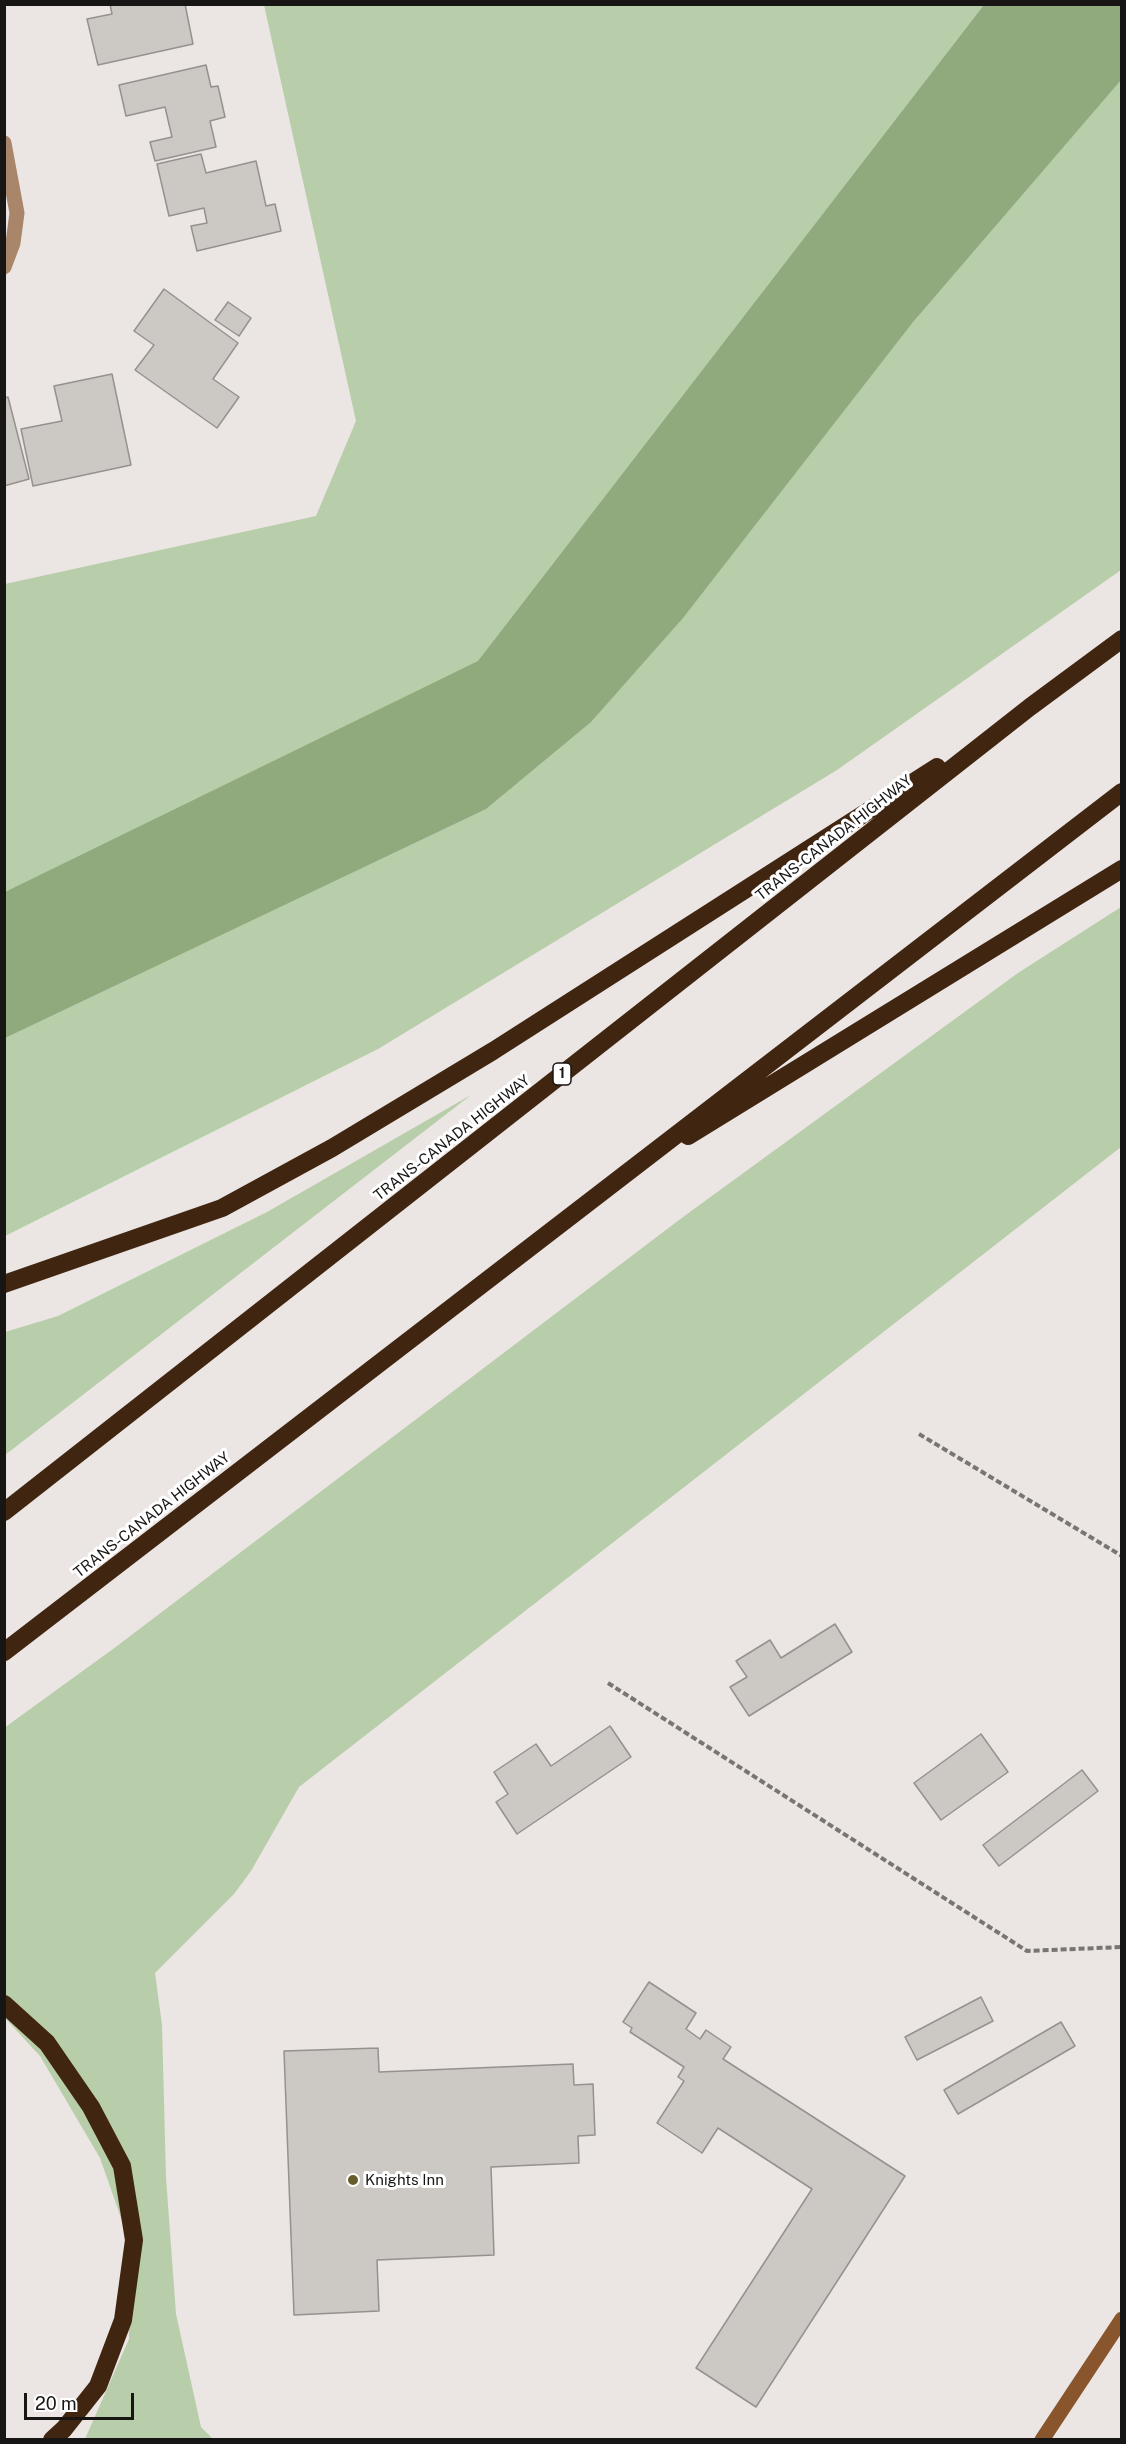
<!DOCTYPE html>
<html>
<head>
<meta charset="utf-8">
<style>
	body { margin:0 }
	#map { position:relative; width:1126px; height:2444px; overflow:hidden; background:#ebe5e3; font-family:"Public Sans",sans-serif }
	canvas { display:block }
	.frame { position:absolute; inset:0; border:6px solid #181615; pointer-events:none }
	.scale { position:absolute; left:24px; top:2393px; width:110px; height:27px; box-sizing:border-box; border:3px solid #181615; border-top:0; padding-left:8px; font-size:18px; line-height:21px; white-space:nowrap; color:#181615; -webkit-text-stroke:4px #fff; paint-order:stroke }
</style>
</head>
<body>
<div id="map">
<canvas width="1126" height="2444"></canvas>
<div class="frame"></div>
<div class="scale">20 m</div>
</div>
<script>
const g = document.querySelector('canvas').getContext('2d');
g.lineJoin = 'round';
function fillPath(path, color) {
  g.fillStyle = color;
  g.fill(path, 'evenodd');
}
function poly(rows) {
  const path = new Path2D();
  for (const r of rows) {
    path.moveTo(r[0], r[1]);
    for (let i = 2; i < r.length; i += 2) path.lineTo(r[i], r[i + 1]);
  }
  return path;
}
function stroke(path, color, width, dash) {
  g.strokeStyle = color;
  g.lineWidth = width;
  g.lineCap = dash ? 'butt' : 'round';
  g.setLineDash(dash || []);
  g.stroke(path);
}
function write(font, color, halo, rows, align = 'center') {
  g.font = font + ' "Public Sans",sans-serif';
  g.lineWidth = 6;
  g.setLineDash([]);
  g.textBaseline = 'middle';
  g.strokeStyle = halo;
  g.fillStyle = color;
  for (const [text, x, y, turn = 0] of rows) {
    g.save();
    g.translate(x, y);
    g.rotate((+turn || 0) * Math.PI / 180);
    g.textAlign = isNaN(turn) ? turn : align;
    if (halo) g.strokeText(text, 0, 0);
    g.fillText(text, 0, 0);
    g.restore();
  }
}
fillPath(poly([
	[264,5,1121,5,1121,570,837,770,378,1049,5,1236,5,584,316,516,356,421],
	[1121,907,1121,1147,299,1787,251,1871,234,1894,155,1973,162,2025,166,2178,176,2314,201,2427,213,2439,85,2439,129,2339,128,2238,100,2158,40,2056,5,2018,4,1728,113,1649,683,1217,1018,973],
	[471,1095,5,1455,5,1332,58,1316,267,1212]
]), '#b8ceaa');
fillPath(poly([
	[984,5,1121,5,1121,80,913,322,683,618,591,722,486,809,5,1038,5,892,478,661]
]), '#90aa7e');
const building = poly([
	[110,4,185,4,193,44,98,65,87,19,112,14,110,4],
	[206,65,211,87,218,86,225,117,210,121,216,147,155,161,150,142,172,137,165,107,126,116,119,85,206,65],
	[201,154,206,173,256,161,266,206,275,204,281,231,197,251,191,226,207,223,204,208,169,216,157,164,201,154],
	[164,289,238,343,213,379,239,397,217,428,135,370,154,345,134,331,164,289],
	[228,302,251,318,239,336,215,320,228,302],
	[112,374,131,465,33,486,21,429,62,421,54,386,112,374],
	[8,397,29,479,4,486,4,398,8,397],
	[835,1624,852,1652,749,1716,730,1687,747,1677,736,1661,770,1640,781,1658,835,1624],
	[610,1726,631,1757,517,1834,496,1802,508,1794,494,1772,536,1744,551,1766,610,1726],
	[981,1734,1008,1772,941,1820,914,1783,981,1734],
	[1082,1770,1098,1791,999,1866,983,1845,1082,1770],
	[649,1982,696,2013,686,2029,700,2039,706,2030,731,2047,723,2059,905,2176,756,2407,696,2368,812,2189,718,2128,702,2153,657,2123,684,2081,678,2077,684,2067,630,2032,632,2028,623,2022,649,1982],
	[981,1997,993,2021,917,2060,905,2037,981,1997],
	[1061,2022,1075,2046,958,2114,944,2090,1061,2022],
	[378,2048,379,2072,573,2064,574,2085,593,2084,595,2135,578,2136,579,2163,491,2167,494,2255,377,2260,379,2311,294,2315,284,2051,378,2048]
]);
fillPath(building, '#ccc9c5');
stroke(building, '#95918e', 1.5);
stroke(poly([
	[919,1434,1122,1556],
	[608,1683,1027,1951,1122,1947]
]), '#787573', 4, [6, 3]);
stroke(poly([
	[4,143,17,213,13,243,4,267]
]), '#a9856a', 15);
stroke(poly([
	[1042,2440,1122,2319]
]), '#88552c', 15);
stroke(poly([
	[688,1136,1122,869],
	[4,1284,222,1208,332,1148,493,1051,937,767],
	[4,1512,1030,707,1122,639],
	[4,1652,1122,792],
	[4,2004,47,2043,91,2107,122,2166,134,2240,123,2320,98,2386,64,2429,52,2440]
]), '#402611', 18);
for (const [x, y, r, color] of [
	[353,2180,6,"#675d2a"]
]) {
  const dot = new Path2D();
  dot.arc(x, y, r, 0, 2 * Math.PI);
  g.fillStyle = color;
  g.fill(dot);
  stroke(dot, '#fff', 2);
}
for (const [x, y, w] of [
	[562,1074,18]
]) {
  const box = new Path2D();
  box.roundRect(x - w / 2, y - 11, w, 22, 4.5);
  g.fillStyle = '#fff';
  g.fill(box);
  stroke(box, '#181615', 1.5);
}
write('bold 14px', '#181615', null, [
	["1",562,1074]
]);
write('15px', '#181615', '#fff', [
	["TRANS-CANADA HIGHWAY",834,838,-38],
	["TRANS-CANADA HIGHWAY",452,1138,-38],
	["TRANS-CANADA HIGHWAY",152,1515,-38]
]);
write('15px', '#181615', '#fff', [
	["Knights Inn",365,2180]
], 'left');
</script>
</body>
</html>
